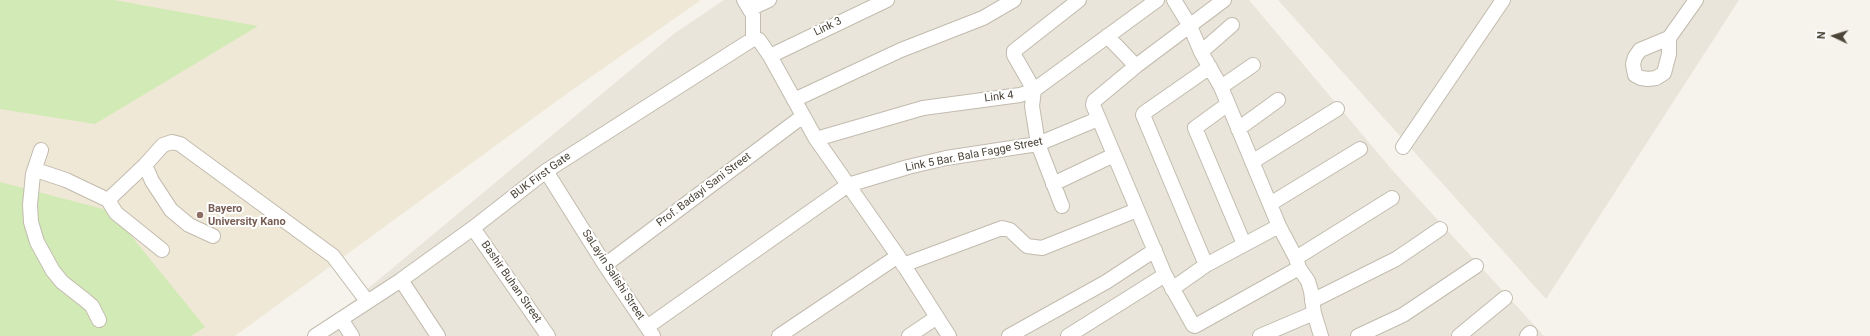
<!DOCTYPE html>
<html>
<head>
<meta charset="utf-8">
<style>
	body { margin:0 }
	#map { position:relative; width:1870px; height:336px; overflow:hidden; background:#f6f3ec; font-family:Roboto,sans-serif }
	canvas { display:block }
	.north { position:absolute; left:1814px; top:16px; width:40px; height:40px; -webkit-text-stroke:3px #fff; paint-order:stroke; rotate:274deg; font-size:11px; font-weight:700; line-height:16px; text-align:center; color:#4b4439 }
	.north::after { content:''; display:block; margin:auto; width:14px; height:18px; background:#4b4439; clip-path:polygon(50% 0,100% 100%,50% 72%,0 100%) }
</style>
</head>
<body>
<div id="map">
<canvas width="1870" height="336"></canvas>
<div class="north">N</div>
</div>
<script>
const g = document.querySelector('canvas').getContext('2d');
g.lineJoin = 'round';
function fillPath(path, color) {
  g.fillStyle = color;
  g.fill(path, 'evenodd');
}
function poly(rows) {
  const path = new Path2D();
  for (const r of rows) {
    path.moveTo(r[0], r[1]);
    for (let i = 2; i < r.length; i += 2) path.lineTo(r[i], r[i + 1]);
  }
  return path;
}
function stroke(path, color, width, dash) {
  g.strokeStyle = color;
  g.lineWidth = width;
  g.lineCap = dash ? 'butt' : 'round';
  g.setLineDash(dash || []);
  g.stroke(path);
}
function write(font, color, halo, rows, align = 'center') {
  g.font = font + ' Roboto,sans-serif';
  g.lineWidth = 4;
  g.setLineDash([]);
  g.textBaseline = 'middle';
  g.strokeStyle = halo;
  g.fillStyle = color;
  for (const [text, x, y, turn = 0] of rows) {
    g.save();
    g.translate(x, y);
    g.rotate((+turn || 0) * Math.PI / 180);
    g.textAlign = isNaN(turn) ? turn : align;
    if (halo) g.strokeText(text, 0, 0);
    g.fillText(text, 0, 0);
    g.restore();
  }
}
fillPath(poly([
	[724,0,1249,0,1393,171,1544,336,311,336,675,33],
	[1278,0,1739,0,1546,299]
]), '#eae5da');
fillPath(poly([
	[0,0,701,0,565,95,235,336,0,336]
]), '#efe8d6');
fillPath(poly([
	[0,0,114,0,258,26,95,124,0,109],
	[0,182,111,211,205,327,191,336,0,336]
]), '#d2eab5');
const minor = poly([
	[744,0,753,15,753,39],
	[1174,0,1190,26,1201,52,1221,87,1279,226,1296,258,1299,268,1308,281,1311,291,1314,313,1321,336],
	[1224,0,1136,66,1094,101,1093,105,1165,275,1193,325,1195,326,1299,268],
	[750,9,769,0],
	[1107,36,1136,66],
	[1669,38,1669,54,1664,73,1656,78,1648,79,1641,78,1635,75,1633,64,1635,57,1640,50,1669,38,1696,0],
	[1201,52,1232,25],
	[770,56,887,0],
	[1221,87,1253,65],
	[794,100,901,50,983,18,1014,0],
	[1228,104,1195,128,1244,244],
	[1238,129,1278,100],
	[816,139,923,108,1020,95,1034,90,1157,0],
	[1403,147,1503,0],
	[1252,162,1337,109],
	[145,165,152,181,171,210,189,225,213,236],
	[34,171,41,150],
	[546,171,605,265,653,336],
	[1053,184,1114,155],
	[108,200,116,213,162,250],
	[1270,204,1360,149],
	[1062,206,1038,144,1032,106,1034,90,1014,55,1014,51,1079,0],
	[473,228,548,336],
	[1296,258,1392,198],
	[605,265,803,116],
	[903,265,1002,228,1010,230,1027,246,1042,248,1137,210],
	[1206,265,1143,115,1144,113,1210,67],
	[401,280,438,336],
	[1172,289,1206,265,1279,226],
	[1312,301,1396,259,1440,229],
	[341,319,352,336],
	[99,320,92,306,85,300,62,282,53,271,37,242,31,222,30,205,33,174,34,171,42,172,66,180,108,200,145,165,163,145,172,142,180,144,333,256,367,301],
	[647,327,848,185,908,167,946,158,1038,144,1098,119],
	[315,336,401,280,473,228,546,171,753,39,759,40,770,56,816,139,898,256,949,336],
	[779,336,898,256],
	[909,336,937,317],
	[1009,336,1106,282,1155,250],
	[1068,336,1165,275],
	[1260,336,1314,313],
	[1358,336,1403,315,1476,266],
	[1459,336,1505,298],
	[1527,336,1530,333]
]);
stroke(minor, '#c2bbae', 16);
stroke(minor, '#fff', 14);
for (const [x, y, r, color] of [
	[200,215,4,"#8d6e63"]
]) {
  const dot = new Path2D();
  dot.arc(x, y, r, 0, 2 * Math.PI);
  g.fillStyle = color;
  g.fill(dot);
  stroke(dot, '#fff', 1.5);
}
write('11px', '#4b4439', '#fff', [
	["Link 3",828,27,-26],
	["Link 4",999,97,-7],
	["Link 5 Bar. Bala Fagge Street",974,155,-11],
	["BUK First Gate",541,176,-36],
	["Prof. Badayi Sani Street",704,190,-37],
	["SaLayin Salishi Street",613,275,57],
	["Bashir Buhan Street",511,282,55]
]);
write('bold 11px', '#785e54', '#fff', [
	["Bayero",208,209],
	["University Kano",208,222]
], 'left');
</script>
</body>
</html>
